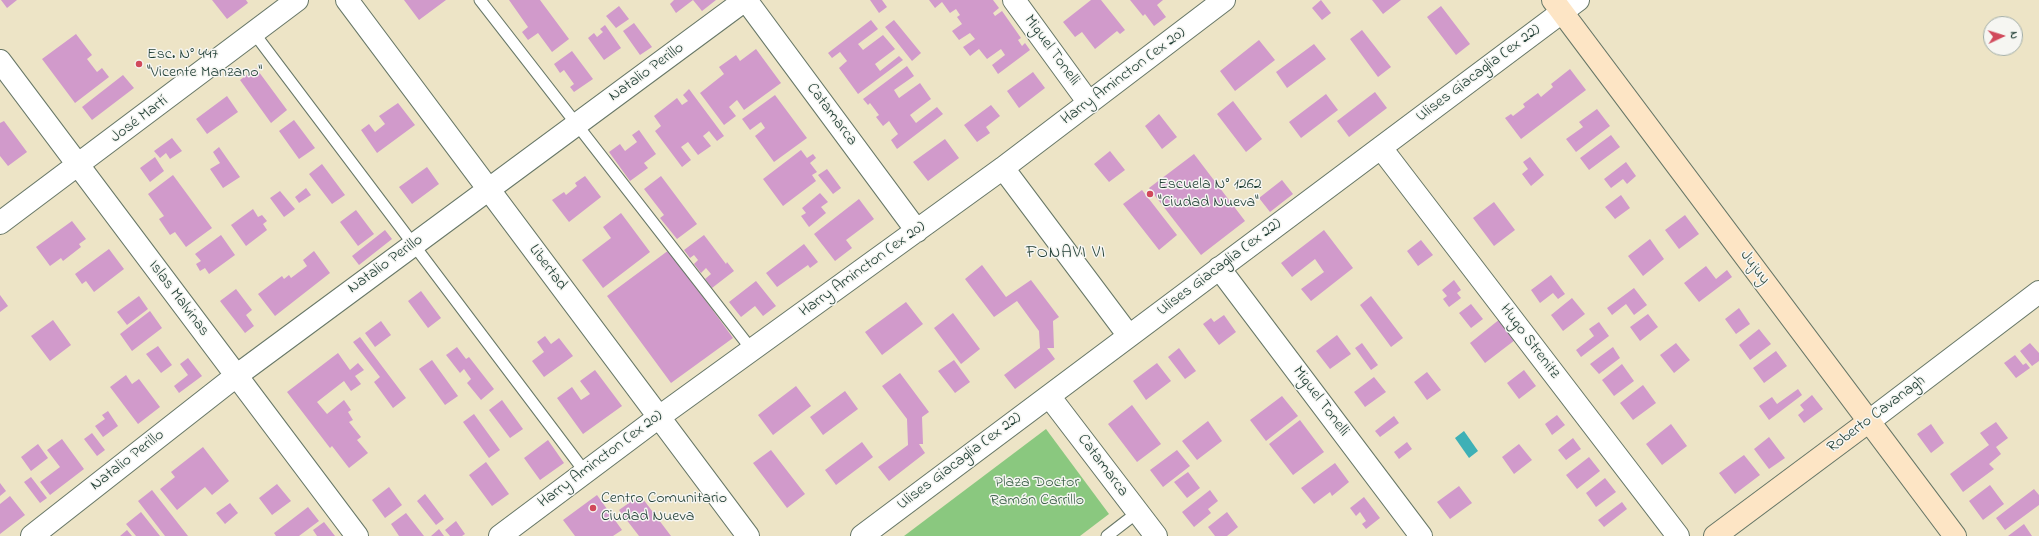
<!DOCTYPE html>
<html>
<head>
<meta charset="utf-8">
<style>
	body { margin:0 }
	#map { position:relative; width:2039px; height:536px; overflow:hidden; background:#ede4c6; font-family:"Indie Flower",sans-serif }
	canvas { display:block }
	.north { position:absolute; left:1983px; top:16px; width:40px; height:40px; box-sizing:border-box; background:#f6f6f2; border:1px solid #a0aca6; border-radius:50%; rotate:86deg; font-size:11px; font-weight:700; line-height:16px; text-align:center; color:#1f3d34 }
	.north::after { content:''; display:block; margin:auto; width:14px; height:18px; background:#d1495b; clip-path:polygon(50% 0,100% 100%,50% 72%,0 100%) }
</style>
</head>
<body>
<div id="map">
<canvas width="2039" height="536"></canvas>
<div class="north">N</div>
</div>
<script>
const g = document.querySelector('canvas').getContext('2d');
g.lineJoin = 'round';
function fillPath(path, color) {
  g.fillStyle = color;
  g.fill(path, 'evenodd');
}
function poly(rows) {
  const path = new Path2D();
  for (const r of rows) {
    path.moveTo(r[0], r[1]);
    for (let i = 2; i < r.length; i += 2) path.lineTo(r[i], r[i + 1]);
  }
  return path;
}
function stroke(path, color, width, dash) {
  g.strokeStyle = color;
  g.lineWidth = width;
  g.lineCap = dash ? 'butt' : 'round';
  g.setLineDash(dash || []);
  g.stroke(path);
}
function write(font, color, halo, rows, align = 'center') {
  g.font = font + ' "Indie Flower",sans-serif';
  g.lineWidth = 3;
  g.setLineDash([]);
  g.textBaseline = 'middle';
  g.strokeStyle = halo;
  g.fillStyle = color;
  for (const [text, x, y, turn = 0] of rows) {
    g.save();
    g.translate(x, y);
    g.rotate((+turn || 0) * Math.PI / 180);
    g.textAlign = isNaN(turn) ? turn : align;
    if (halo) g.strokeText(text, 0, 0);
    g.fillText(text, 0, 0);
    g.restore();
  }
}
fillPath(poly([
	[1046,429,1109,514,1080,536,904,536]
]), '#8ac87f');
fillPath(poly([
	[1464,431,1478,451,1469,458,1455,438]
]), '#3eb0b6');
fillPath(poly([
	[1,0,17,0,7,8],
	[212,0,246,0,248,3,227,19],
	[404,0,446,0,419,20],
	[509,0,540,0,569,39,552,52,538,33,528,40,522,32,528,27],
	[674,0,716,0,702,11,693,0,676,13,670,4],
	[870,0,882,0,887,7,879,13],
	[929,0,993,0,999,8,993,13,995,16,1002,11,1021,38,1018,40,1022,46,1025,43,1030,50,998,74,992,65,1005,55,1001,49,987,59,979,49,970,56,963,47,975,39,970,33,959,40,952,31,962,24,957,17,960,15,956,9,950,13,942,2,935,8],
	[1091,0,1101,0,1125,30,1120,34,1117,31,1095,49,1082,32,1075,37,1063,22],
	[1130,0,1163,0,1157,5,1166,17,1154,26,1145,14,1143,16],
	[1321,0,1331,13,1322,20,1312,8],
	[1372,0,1401,0,1383,14],
	[619,6,629,19,616,28,606,16],
	[1441,6,1470,44,1456,55,1427,17],
	[871,20,878,29,858,44,863,50,883,35,895,49,875,64,880,71,899,56,903,60,858,94,839,68,847,61,840,52,832,58,828,53],
	[894,20,921,53,912,61,885,27],
	[634,23,652,47,640,55,623,31],
	[605,25,621,48,604,60,588,38,594,33,597,37,603,32,600,29],
	[1362,30,1391,67,1378,77,1350,39],
	[76,34,92,55,87,59,97,72,102,68,109,77,75,103,42,59],
	[1259,40,1275,60,1235,91,1220,71],
	[1314,44,1326,59,1287,88,1276,72],
	[756,49,781,83,744,110,737,100,729,107,736,116,724,125,700,93,724,74,719,67,736,55,740,61],
	[572,51,593,79,574,92,570,87,574,84,564,70,560,73,554,64],
	[907,66,914,76,894,90,899,98,920,83,931,99,910,115,916,123,937,107,943,114,897,149,891,140,898,134,889,121,883,126,876,117,879,115,870,103,868,105,863,99],
	[256,68,287,110,271,123,240,80],
	[1570,69,1586,90,1521,139,1505,118,1511,114,1513,116,1525,107,1523,104,1538,93,1541,97,1553,87,1551,84],
	[1033,72,1045,88,1019,108,1007,91],
	[123,75,134,88,92,120,82,107],
	[689,89,724,136,717,141,709,131,703,136,711,146,698,155,688,142,681,147,691,160,682,167,655,131,661,126,654,116,677,98,682,105,688,101,683,95],
	[1375,92,1387,108,1349,137,1337,121],
	[1326,94,1338,110,1301,138,1289,122],
	[775,95,807,138,774,162,755,136,765,128,761,122,750,130,742,119],
	[227,96,238,112,207,134,196,119],
	[1233,101,1262,139,1246,152,1217,114],
	[398,103,415,125,377,153,361,130,369,124,375,132,385,124,379,116],
	[991,105,1000,116,986,127,990,133,977,142,964,125],
	[1597,109,1610,126,1576,152,1566,139,1583,127,1579,122],
	[1159,114,1177,137,1162,149,1145,126],
	[294,120,315,148,299,159,279,131],
	[4,121,27,152,8,166,0,156,0,123],
	[639,130,656,154,644,163,648,168,630,181,609,152,620,144,625,151,637,142,632,135],
	[1611,135,1620,147,1589,170,1580,158],
	[172,138,182,151,170,159,166,153,160,158,154,151],
	[945,139,959,158,928,181,913,162],
	[219,147,240,177,223,188,210,169,220,163,213,152],
	[801,150,807,158,813,154,816,158,810,163,817,172,812,175,816,181,783,206,763,179],
	[1110,151,1125,170,1109,182,1094,164],
	[1194,154,1245,221,1201,255,1149,188],
	[155,157,164,171,150,182,140,168],
	[1530,157,1544,175,1531,186,1522,174,1528,169,1523,162],
	[1626,162,1636,176,1627,184,1623,179,1611,188,1604,179],
	[322,164,345,195,332,204,309,174],
	[427,167,439,184,412,204,399,187],
	[827,169,841,188,833,194,818,175],
	[173,175,212,228,186,247,175,232,170,235,159,219,164,216,148,194],
	[585,176,601,197,569,222,552,200,564,192,566,195,577,186,575,183],
	[661,176,697,224,677,239,660,218,664,215,644,189],
	[1282,180,1293,194,1270,212,1259,198],
	[306,188,311,195,299,203,295,197],
	[1142,190,1177,235,1159,250,1123,204],
	[280,191,295,209,284,217,270,198],
	[820,193,828,202,821,207,826,213,809,227,801,216,806,213,802,208],
	[1621,195,1630,208,1615,219,1605,207],
	[859,199,874,219,846,240,852,248,835,261,814,234],
	[1494,202,1515,230,1494,246,1473,218],
	[253,209,258,217,262,215,267,221,263,224,267,230,246,246,231,225],
	[356,210,374,234,358,246,340,222],
	[621,213,650,252,603,288,582,260,611,238,603,227],
	[1685,215,1699,234,1679,249,1665,230],
	[72,221,86,239,79,244,81,247,63,261,61,258,50,266,36,247],
	[385,230,392,239,359,265,352,256],
	[1324,230,1353,268,1311,301,1301,289,1324,272,1315,259,1292,277,1281,263],
	[221,235,235,255,209,274,205,268,200,271,196,264,201,261,195,254],
	[704,235,726,264,727,262,734,271,712,288,705,279,711,274,706,268,701,273,694,264,698,260,694,255,690,258,684,250],
	[1650,239,1664,259,1643,276,1628,256],
	[1421,240,1433,255,1418,266,1407,251],
	[804,244,818,262,810,268,808,265,777,287,766,273],
	[109,249,124,269,94,292,86,281,82,284,75,274],
	[669,250,733,338,671,383,607,296],
	[314,251,330,273,275,316,258,294,282,276,284,279,289,275,291,278,307,266,303,260],
	[982,265,1006,297,1031,280,1059,317,1053,321,1054,348,1047,348,1055,359,1015,389,1004,375,1040,348,1039,331,1017,301,994,317,965,279],
	[1706,266,1716,279,1727,270,1732,277,1699,302,1684,283],
	[1551,275,1565,294,1558,299,1553,293,1540,303,1531,290],
	[1454,280,1461,290,1457,293,1461,298,1449,307,1443,299,1447,296,1442,290],
	[756,281,776,306,763,316,755,306,741,317,729,302],
	[1634,288,1647,305,1634,315,1626,304,1612,315,1607,308],
	[236,289,252,310,246,315,254,326,245,333,220,301],
	[421,291,441,318,428,328,408,301],
	[0,295,8,306,0,312],
	[139,296,148,309,127,325,117,312],
	[1371,296,1403,338,1391,347,1360,305],
	[1572,298,1585,314,1563,331,1551,315],
	[906,302,923,324,882,355,865,332],
	[1471,304,1483,319,1471,328,1459,313],
	[1739,308,1750,324,1736,334,1725,319],
	[150,311,162,328,132,351,120,334],
	[953,313,980,349,961,364,934,328],
	[1648,314,1658,327,1640,341,1630,327],
	[1224,315,1236,332,1219,345,1203,324,1211,318,1214,322],
	[1500,319,1515,340,1485,363,1470,343],
	[53,320,71,345,50,361,31,336],
	[381,321,391,335,375,347,365,333],
	[1599,322,1609,336,1581,357,1576,350,1594,336,1589,329],
	[1759,329,1771,344,1750,360,1739,345],
	[1337,335,1351,354,1330,369,1316,351],
	[545,336,551,344,559,338,573,356,544,377,532,361,544,352,537,342],
	[360,337,406,398,393,408,374,382,380,377,353,342],
	[1362,343,1378,365,1371,370,1355,348],
	[1676,343,1690,360,1674,373,1660,355],
	[2030,343,2039,353,2039,361,2032,366,2020,351],
	[158,346,172,365,161,373,146,354],
	[457,347,466,359,469,357,494,389,481,400,467,383,471,379,464,369,460,373,446,355],
	[1613,347,1620,358,1599,374,1590,364],
	[1179,348,1196,371,1185,379,1168,357],
	[1776,351,1787,366,1764,383,1753,368],
	[338,353,350,370,358,363,364,370,355,376,361,384,351,391,344,381,317,402,327,414,344,400,351,410,348,412,353,420,349,422,361,437,357,440,368,453,349,468,332,446,330,448,287,392],
	[2015,355,2023,365,2026,363,2030,368,2016,378,2004,363],
	[188,358,202,376,179,393,174,386,188,375,180,364],
	[432,360,458,396,445,405,419,369],
	[954,360,970,382,955,393,938,371],
	[1157,363,1171,381,1146,400,1133,381],
	[1622,364,1634,381,1614,396,1602,380],
	[595,370,622,406,583,434,557,398,572,387,581,400,590,394,580,381],
	[1524,370,1536,386,1519,399,1507,383],
	[1427,372,1441,390,1427,400,1414,382],
	[900,373,929,412,922,417,923,444,919,444,925,453,889,481,878,467,908,445,907,419,882,386],
	[126,375,132,384,139,379,160,407,138,424,110,387],
	[1374,377,1386,392,1365,407,1354,392],
	[1643,385,1656,403,1633,420,1620,403],
	[796,386,811,406,773,435,758,415],
	[1798,389,1802,395,1769,420,1759,406,1772,397,1777,404],
	[845,391,858,409,823,435,810,417],
	[1812,395,1823,409,1804,423,1798,415,1804,410,1800,405],
	[1282,396,1298,416,1266,441,1250,420],
	[502,400,523,429,510,438,489,410],
	[1132,405,1161,444,1137,462,1108,424],
	[108,411,118,426,103,437,95,426,105,419,102,415],
	[474,414,500,450,489,458,463,422],
	[1557,415,1565,425,1552,435,1545,424],
	[1394,416,1399,423,1380,437,1375,431],
	[1300,420,1324,452,1293,475,1269,444],
	[1208,421,1222,441,1197,460,1182,441],
	[1996,422,2008,438,1996,447,2001,454,1989,464,1994,469,1963,492,1950,474,1989,445,1980,433],
	[1671,424,1687,446,1662,465,1646,444],
	[1931,424,1944,443,1931,453,1917,434],
	[92,433,105,450,97,456,84,439],
	[1769,437,1785,458,1769,469,1754,449],
	[1573,438,1581,449,1566,460,1558,450],
	[62,439,84,469,50,495,40,482,60,467,47,450],
	[548,440,564,463,540,480,524,458],
	[862,442,873,457,836,485,825,470],
	[1407,442,1412,449,1399,459,1394,452],
	[38,444,48,458,31,471,21,457],
	[1519,444,1532,460,1514,474,1502,457],
	[203,447,229,481,212,495,205,487,177,510,160,489,175,477,171,472],
	[771,450,805,494,787,508,753,463],
	[1177,450,1190,466,1163,487,1150,470],
	[1744,455,1760,475,1735,494,1719,473],
	[1589,457,1600,471,1577,489,1566,475],
	[486,462,509,494,492,506,469,475],
	[1335,463,1349,482,1332,496,1330,492,1314,504,1301,488],
	[1188,472,1200,488,1187,498,1174,482],
	[31,477,47,498,40,503,24,482],
	[1605,478,1616,492,1596,507,1586,493],
	[0,483,6,491,0,496],
	[277,484,291,501,272,515,259,498],
	[1990,485,2004,504,1983,520,1969,501],
	[1459,486,1472,503,1450,519,1437,502],
	[389,487,402,505,385,518,372,500],
	[2034,489,2039,495,2039,505,2005,530,1996,518],
	[152,490,188,536,165,536,138,501],
	[1210,490,1218,501,1208,509,1211,513,1194,527,1182,512],
	[425,494,444,519,436,525,417,501],
	[597,495,622,530,613,536,575,536,563,520],
	[640,495,671,536,639,536,619,510],
	[10,496,25,515,0,534,0,504],
	[1364,497,1380,518,1366,529,1362,524,1366,521,1360,512,1356,516,1350,508],
	[1622,502,1627,509,1604,527,1598,520],
	[230,503,238,513,225,524,216,513],
	[308,507,319,521,299,536,276,536,274,533],
	[141,512,160,536,136,536,126,524],
	[1227,512,1238,527,1227,536,1215,536,1208,527],
	[406,513,424,536,399,536,391,524],
	[456,521,465,534,462,536,450,536,445,530],
	[324,522,335,536,317,536,313,530],
	[2024,524,2032,536,2008,536],
	[439,529,444,536,431,536],
	[127,530,132,536,120,536]
]), '#d19acb');
const service = poly([
	[480,0,752,350],
	[254,33,585,472],
	[1107,536,1138,512]
]);
const minor = poly([
	[347,0,748,536],
	[746,0,917,231],
	[1014,0,1089,103],
	[0,61,357,536],
	[1381,148,1678,536],
	[1003,168,1129,336],
	[0,223,297,0],
	[1219,268,1421,536],
	[1049,396,1156,536],
	[32,536,236,376,745,0],
	[500,536,659,417,1003,168,1224,0],
	[862,536,1578,0]
]);
const tertiary = poly([
	[1868,422,2039,292]
]);
const secondary = poly([
	[1553,0,1955,536],
	[1715,536,1868,422]
]);
stroke(service, '#677767', 13);
stroke(minor, '#677767', 24);
stroke(tertiary, '#677767', 24);
stroke(secondary, '#677767', 24);
stroke(service, '#fff', 11);
stroke(minor, '#fff', 22);
stroke(tertiary, '#fff', 22);
stroke(secondary, '#fde5c5', 22);
for (const [x, y, r, color] of [
	[139,64,4,"#d1495b"],
	[1150,194,4,"#d1495b"],
	[593,508,4,"#d1495b"]
]) {
  const dot = new Path2D();
  dot.arc(x, y, r, 0, 2 * Math.PI);
  g.fillStyle = color;
  g.fill(dot);
  stroke(dot, '#f6f6f2', 1.5);
}
write('16px', '#1f3d34', '#f6f6f2', [
	["Miguel Tonelli",1051,51,54],
	["Natalio Perillo",647,73,-36],
	["Ulises Giacaglia (ex 22)",1479,74,-37],
	["Harry Amincton (ex 20)",1124,77,-37],
	["Catamarca",831,115,53],
	["José Martí",140,120,-37],
	["Natalio Perillo",386,265,-36],
	["Libertad",547,268,53],
	["Ulises Giacaglia (ex 22)",1220,268,-37],
	["Jujuy",1754,268,53],
	["Harry Amincton (ex 20)",863,270,-36],
	["Islas Malvinas",178,299,53],
	["Hugo Strenitz",1529,342,53],
	["Miguel Tonelli",1320,402,53],
	["Roberto Cavanagh",1877,415,-37],
	["Harry Amincton (ex 20)",601,460,-37],
	["Natalio Perillo",128,461,-38],
	["Ulises Giacaglia (ex 22)",960,462,-37],
	["Catamarca",1102,466,53]
]);
write('16px', '#1f3d34', '#f6f6f2', [
	["Esc. N° 447",147,55],
	["\"Vicente Manzano\"",147,73],
	["Escuela N° 1262",1158,185],
	["\"Ciudad Nueva\"",1158,203],
	["Centro Comunitario",601,499],
	["Ciudad Nueva",601,517]
], 'left');
write('16px', '#3a6047', '#f6f6f2', [
	["Plaza Doctor",1037,483],
	["Ramón Carrillo",1037,501]
]);
g.letterSpacing = '1px';
write('17px', '#1f3d34', '#f6f6f2', [
	["FONAVI VI",1066,254]
]);
g.letterSpacing = '0px';
</script>
</body>
</html>
